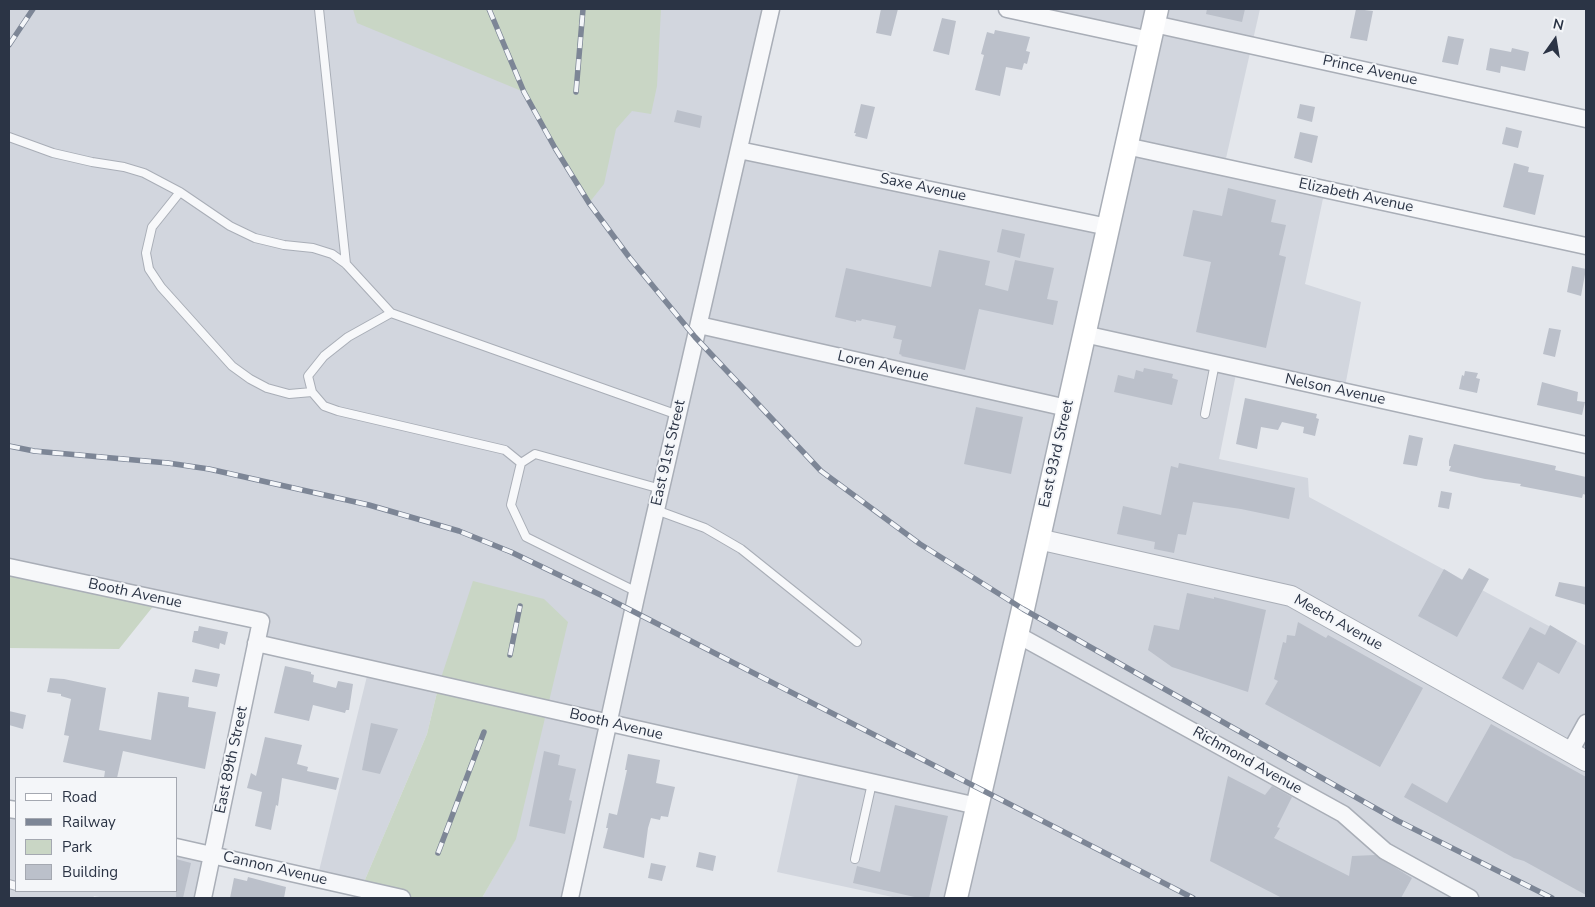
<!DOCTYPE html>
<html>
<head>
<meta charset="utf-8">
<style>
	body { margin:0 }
	#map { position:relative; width:1595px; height:907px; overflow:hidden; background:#e4e7ec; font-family:"Nunito Sans",sans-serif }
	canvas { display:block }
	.frame { position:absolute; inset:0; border:10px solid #2b3445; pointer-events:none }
	.legend { position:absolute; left:15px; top:777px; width:162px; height:115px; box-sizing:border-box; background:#f4f6f9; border:1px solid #a4a8b1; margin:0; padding:6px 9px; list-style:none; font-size:15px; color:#2b3445 }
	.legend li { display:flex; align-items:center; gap:10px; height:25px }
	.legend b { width:25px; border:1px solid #a4a8b1 }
	.north { position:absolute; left:1530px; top:15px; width:50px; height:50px; -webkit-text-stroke:4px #f4f6f9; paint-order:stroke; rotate:13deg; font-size:14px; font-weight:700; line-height:20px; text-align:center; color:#2b3445 }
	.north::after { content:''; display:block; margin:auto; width:18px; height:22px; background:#2b3445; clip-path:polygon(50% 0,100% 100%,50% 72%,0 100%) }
</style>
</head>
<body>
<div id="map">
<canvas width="1595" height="907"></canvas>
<div class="frame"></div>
<ul class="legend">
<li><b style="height:6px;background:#fff"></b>Road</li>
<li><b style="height:6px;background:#7d8696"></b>Railway</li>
<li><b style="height:14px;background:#c9d6c5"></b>Park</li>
<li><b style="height:14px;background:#bbc0ca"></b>Building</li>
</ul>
<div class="north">N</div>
</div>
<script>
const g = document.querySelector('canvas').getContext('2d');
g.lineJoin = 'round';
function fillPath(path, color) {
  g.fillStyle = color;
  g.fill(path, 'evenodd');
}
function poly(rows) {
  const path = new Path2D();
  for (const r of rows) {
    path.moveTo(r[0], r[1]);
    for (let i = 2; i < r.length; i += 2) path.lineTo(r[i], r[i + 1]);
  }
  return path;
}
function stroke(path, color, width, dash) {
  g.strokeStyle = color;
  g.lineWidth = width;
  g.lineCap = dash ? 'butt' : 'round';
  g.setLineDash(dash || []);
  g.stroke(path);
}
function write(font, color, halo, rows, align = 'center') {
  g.font = font + ' "Nunito Sans",sans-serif';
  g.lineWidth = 4;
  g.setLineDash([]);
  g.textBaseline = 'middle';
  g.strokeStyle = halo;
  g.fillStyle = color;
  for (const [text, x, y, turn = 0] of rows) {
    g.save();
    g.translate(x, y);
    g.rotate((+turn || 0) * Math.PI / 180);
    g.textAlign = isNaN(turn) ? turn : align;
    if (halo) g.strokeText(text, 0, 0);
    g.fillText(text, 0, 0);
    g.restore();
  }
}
fillPath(poly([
	[9,9,771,9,739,150,1108,227,1150,41,1050,18,1052,9,1260,9,1224,167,1325,189,1305,284,1361,302,1344,392,1237,369,1219,459,1308,478,1309,497,1586,646,1586,898,897,898,777,872,800,767,609,723,570,898,482,898,516,838,439,684,427,734,361,889,317,879,369,668,256,643,261,622,9,567],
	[9,809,16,810,16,891,176,891,176,847,212,855,203,898,105,898,94,896,93,898,9,898]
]), '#d2d6de');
fillPath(poly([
	[353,9,661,9,657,86,651,114,632,111,616,129,604,184,589,203,555,148,524,92,357,23],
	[9,567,159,599,119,649,9,648],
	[473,581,544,599,568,622,516,839,482,898,353,898,361,889,427,734,439,684]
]), '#c9d6c5');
fillPath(poly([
	[881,9,898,9,891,36,876,33],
	[1207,9,1245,9,1242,22,1206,14],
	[1356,9,1373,11,1367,41,1350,38],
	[942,18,956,21,949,55,933,51],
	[995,30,1030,37,1026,51,1030,52,1027,64,1024,63,1022,70,1006,67,1000,96,975,90,984,55,981,54,987,32,994,34],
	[1448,36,1464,39,1458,65,1442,62],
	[1490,48,1511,52,1512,48,1529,52,1525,71,1501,66,1500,73,1486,70],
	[861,104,875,107,867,139,855,136,856,133,854,133],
	[1300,104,1315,107,1312,122,1297,118],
	[677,110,702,116,700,128,674,122],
	[1506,127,1522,131,1518,148,1502,144],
	[1300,132,1318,136,1312,163,1294,158],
	[1514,163,1529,167,1528,172,1544,175,1535,215,1503,207],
	[1228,188,1276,200,1271,222,1286,225,1279,255,1286,257,1266,348,1196,332,1211,262,1183,256,1193,210,1222,216],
	[1002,229,1025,234,1020,258,997,252],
	[939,250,990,261,985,285,1008,291,1015,260,1054,268,1047,299,1058,301,1053,325,979,309,965,370,901,356,902,355,899,354,902,340,893,338,896,326,862,319,861,321,856,320,856,322,835,317,846,268,931,287],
	[1572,266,1586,269,1581,296,1567,292],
	[1549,328,1561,330,1555,357,1543,354],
	[1144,368,1173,374,1172,378,1178,380,1172,405,1114,392,1118,375,1134,379,1136,370,1143,372],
	[1465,371,1478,373,1476,378,1480,379,1477,393,1459,389,1462,375,1464,376],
	[1542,382,1578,392,1577,401,1585,402,1582,415,1537,405],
	[1245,398,1317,414,1316,418,1319,419,1315,436,1303,433,1304,427,1282,422,1278,430,1261,427,1257,449,1236,444],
	[976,407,1023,417,1011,474,964,464],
	[1409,435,1423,438,1417,466,1403,464],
	[1454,444,1556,466,1555,470,1586,477,1586,495,1583,494,1582,498,1520,486,1521,484,1485,479,1449,471,1451,466,1449,466,1449,461],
	[1179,463,1295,488,1289,519,1241,509,1193,502,1186,535,1178,534,1174,553,1154,549,1155,542,1117,534,1123,506,1161,515,1171,466,1178,468],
	[1441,491,1452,493,1449,509,1438,507],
	[1469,568,1489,579,1457,637,1418,616,1444,569,1462,580],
	[1559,582,1586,587,1586,605,1555,596],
	[1187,593,1214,599,1214,597,1266,610,1248,692,1172,667,1148,650,1154,625,1179,630],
	[1298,622,1326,638,1328,635,1423,688,1380,767,1265,704,1278,681,1274,679,1283,642,1286,643,1287,635,1295,636],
	[1550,625,1577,641,1559,674,1538,662,1523,690,1502,678,1530,627,1545,635],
	[199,626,228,632,225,645,220,643,219,649,192,642,194,631,198,631],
	[285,666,311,672,311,674,314,675,313,682,336,688,338,681,353,684,349,710,346,710,345,713,313,705,309,721,274,713],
	[195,669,220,674,217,687,192,682],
	[50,678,64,679,106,688,99,730,151,740,158,692,189,697,188,707,216,712,205,769,123,751,117,778,104,778,105,771,63,762,69,736,64,735,71,699,61,696,61,694,47,692],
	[9,711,26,715,23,729,9,725],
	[371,723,398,729,380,774,362,770],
	[1491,724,1586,777,1586,895,1524,861,1514,858,1404,797,1412,783,1447,803],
	[265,737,302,745,297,764,308,767,307,771,339,778,336,790,282,778,278,806,276,805,271,830,255,826,262,792,247,788,251,773,256,776],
	[544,751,560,755,558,765,576,769,569,800,572,801,565,834,529,826],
	[628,754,660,760,656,783,675,787,668,817,661,816,660,820,651,818,648,828,644,858,603,848,608,828,606,828,609,813,617,815,627,770,625,770],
	[1228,776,1265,795,1272,786,1292,797,1277,827,1280,828,1274,838,1349,876,1352,856,1375,855,1412,878,1401,898,1282,898,1210,861],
	[895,805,948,816,929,898,919,898,853,883,857,866,880,872],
	[699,852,716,856,713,871,696,867],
	[176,859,191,863,183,898,176,898],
	[651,863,666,866,662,881,648,878],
	[248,877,286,887,284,898,230,898,234,878,247,881]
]), '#bbc0ca');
const service = poly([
	[319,9,346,264],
	[9,137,53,153,92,162,124,167,144,173,180,192,230,226,255,238,284,245,313,248,332,254,346,264,391,313],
	[180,192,152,227,146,253,149,269,161,287,232,366,250,379,267,388,289,394,312,392],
	[1205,414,1215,363],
	[521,463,505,450,338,411,324,406,312,392,308,376,324,356,348,337,391,313,678,415],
	[656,510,705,528,741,549,857,642],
	[637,592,526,537,511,505,521,463,535,454,661,489],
	[855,859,872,783],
	[9,884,16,886]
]);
const minor = poly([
	[1007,9,1150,40],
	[1154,24,1586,119],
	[1126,146,1586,246],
	[739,150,1108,227],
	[699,325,1067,408],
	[1084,334,1586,445],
	[9,567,261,621,203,898],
	[1016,634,1343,814,1385,851,1470,898],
	[256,643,977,806],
	[1570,752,1586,723],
	[9,809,16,810],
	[176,847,402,898],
	[570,898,636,597,771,9]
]);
const tertiary = poly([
	[1038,539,1291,596,1586,761]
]);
const secondary = poly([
	[956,898,1023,609,1157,9]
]);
stroke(service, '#a9aeb7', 10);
stroke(minor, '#a9aeb7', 19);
stroke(tertiary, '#a9aeb7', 22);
stroke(secondary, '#a9aeb7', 25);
stroke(service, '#f7f8fa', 8);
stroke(minor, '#f7f8fa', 16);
stroke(tertiary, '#f7f8fa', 20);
stroke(secondary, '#fff', 22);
const rail = poly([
	[489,9,524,92,555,148,589,203,629,257,695,337,821,471,920,544,1023,609,1398,821,1552,898],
	[9,45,33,9],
	[576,92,583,9],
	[9,446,34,451,168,463,209,469,369,505,459,531,511,552,607,598,1193,898],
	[510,655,520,606],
	[438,853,484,732]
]);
stroke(rail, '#7d8696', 5.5);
stroke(rail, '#f4f6f9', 4, [11]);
write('15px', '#2b3445', '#f4f6f9', [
	["Prince Avenue",1370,71,12],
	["Saxe Avenue",923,188,12],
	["Elizabeth Avenue",1356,196,12],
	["Loren Avenue",883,367,13],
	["Nelson Avenue",1335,390,12],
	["East 91st Street",669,453,-77],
	["East 93rd Street",1057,454,-77],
	["Booth Avenue",135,594,12],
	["Meech Avenue",1338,623,29],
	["Booth Avenue",616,725,13],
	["East 89th Street",232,760,-78],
	["Richmond Avenue",1247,761,29],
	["Cannon Avenue",275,869,13]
]);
</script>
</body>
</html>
